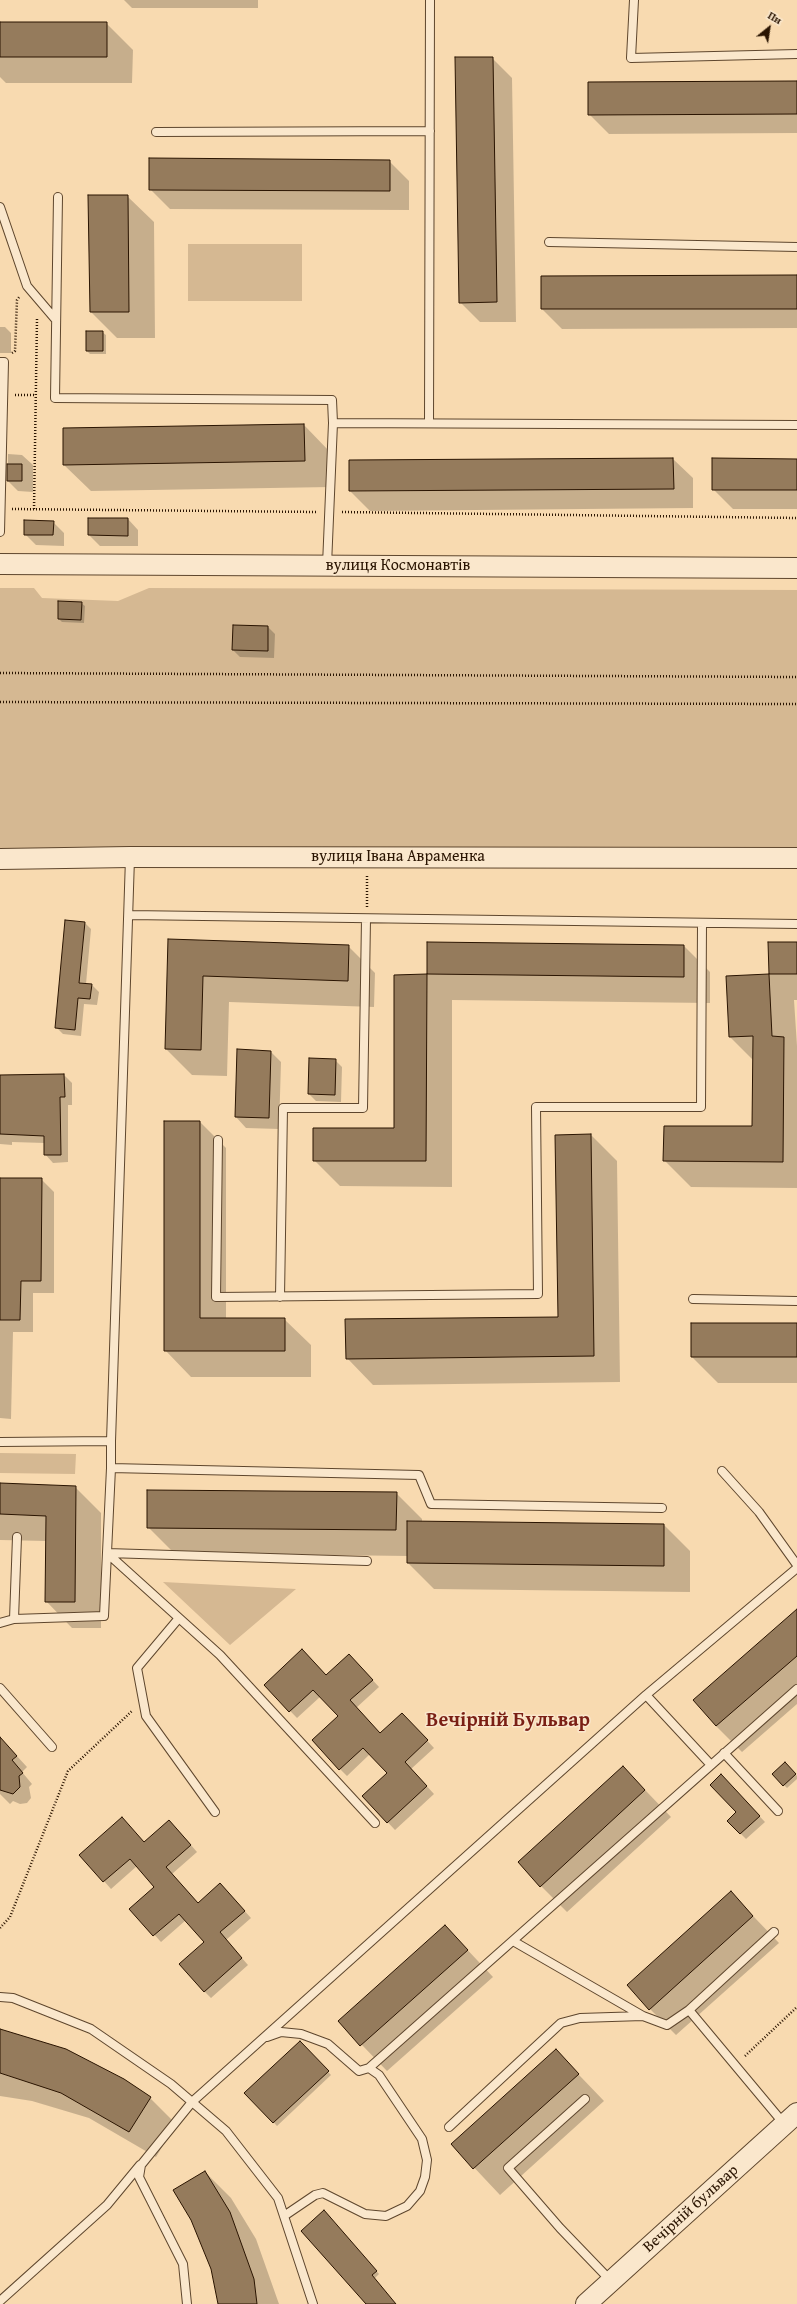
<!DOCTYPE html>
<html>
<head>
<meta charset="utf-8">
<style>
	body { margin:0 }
	#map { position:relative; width:797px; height:2304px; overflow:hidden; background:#f8dab0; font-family:"Gentium Book Plus",serif }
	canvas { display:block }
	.north { position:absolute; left:749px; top:8px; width:40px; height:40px; -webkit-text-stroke:3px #fae7cc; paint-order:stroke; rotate:30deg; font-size:11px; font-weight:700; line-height:16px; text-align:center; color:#2a1401 }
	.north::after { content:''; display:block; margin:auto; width:14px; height:18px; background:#2a1401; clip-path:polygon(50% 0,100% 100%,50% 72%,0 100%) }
</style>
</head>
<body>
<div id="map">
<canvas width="797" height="2304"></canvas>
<div class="north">Пн</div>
</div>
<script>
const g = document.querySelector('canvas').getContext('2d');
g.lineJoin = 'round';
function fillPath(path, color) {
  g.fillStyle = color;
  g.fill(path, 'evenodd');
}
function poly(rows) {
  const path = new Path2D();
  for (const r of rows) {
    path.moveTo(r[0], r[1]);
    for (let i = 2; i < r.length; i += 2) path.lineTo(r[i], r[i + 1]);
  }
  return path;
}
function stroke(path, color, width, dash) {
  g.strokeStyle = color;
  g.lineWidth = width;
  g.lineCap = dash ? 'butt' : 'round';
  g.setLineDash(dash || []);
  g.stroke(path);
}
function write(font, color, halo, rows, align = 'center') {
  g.font = font + ' "Gentium Book Plus",serif';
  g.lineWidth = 3;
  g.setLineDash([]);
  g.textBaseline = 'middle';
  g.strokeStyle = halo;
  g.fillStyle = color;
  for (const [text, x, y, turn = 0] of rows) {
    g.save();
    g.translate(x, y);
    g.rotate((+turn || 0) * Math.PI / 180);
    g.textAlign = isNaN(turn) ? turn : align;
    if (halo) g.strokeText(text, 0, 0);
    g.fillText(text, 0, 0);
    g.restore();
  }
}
fillPath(poly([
	[188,244,302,244,302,301,188,301],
	[0,588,34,588,42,598,118,601,149,588,797,590,797,852,0,848],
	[0,1453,76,1454,75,1474,0,1473],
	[163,1582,296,1589,230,1645]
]), '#d5b892');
fillPath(poly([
	[124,0,258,0,258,8,132,8],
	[0,23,106,23,133,50,132,83,6,83,0,77],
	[492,58,512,78,516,322,480,322,460,302],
	[797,82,797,133,609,134,589,114],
	[389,161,409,181,409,210,170,209,150,189],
	[127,196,154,222,155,338,117,338,91,312],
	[797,276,797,328,562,329,542,309],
	[0,327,5,327,11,333,11,353,0,353],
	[102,332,106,335,106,354,90,354,87,351],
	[304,425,330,452,331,487,91,491,64,465,64,429],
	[8,454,22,455,33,465,33,492,18,491,8,481],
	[673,459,693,478,693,508,370,511,350,491,350,461],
	[797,460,797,509,733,509,713,489],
	[128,519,138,530,138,546,100,546,89,535],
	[53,522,64,533,64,546,36,545,25,534],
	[81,603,85,606,84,623,62,622,59,619],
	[268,627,275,634,274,658,240,657,233,650],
	[84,922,91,929,86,984,92,985,99,992,97,1005,84,1004,81,1036,63,1034,56,1027],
	[169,940,348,946,375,973,374,1007,229,1002,227,1076,192,1075,166,1049],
	[428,943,684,946,710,972,710,1003,452,1000,452,1187,340,1186,314,1160,395,1129,395,976,428,975],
	[769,943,797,943,797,1000,794,1000,797,1046,797,1188,691,1187,664,1160,753,1127,754,1061,730,1037,727,977,770,975],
	[271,1052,281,1062,279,1129,246,1128,236,1117],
	[335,1060,342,1067,341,1102,316,1101,309,1094],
	[64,1075,72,1083,72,1105,68,1105,68,1162,53,1163,45,1154,45,1143,12,1142,12,1145,0,1144,0,1076],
	[200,1122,226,1148,226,1319,284,1319,311,1345,311,1377,191,1377,165,1350],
	[591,1135,617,1161,620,1382,373,1385,347,1358,559,1318],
	[0,1179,41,1179,54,1192,54,1293,33,1293,33,1332,13,1332,11,1419,0,1418],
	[797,1324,797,1383,718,1383,692,1357],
	[0,1484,75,1487,101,1513,101,1628,72,1628,46,1601,47,1541,0,1540],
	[396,1493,422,1519,422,1522,664,1525,690,1551,690,1592,434,1589,408,1563,408,1556,174,1553,148,1527],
	[797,1611,797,1704,742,1752,716,1726],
	[356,1662,379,1687,356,1708,381,1734,409,1721,434,1748,411,1769,434,1794,395,1830,363,1796,388,1773,370,1754,347,1776,340,1769,339,1716,321,1696,297,1718,265,1685,326,1676],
	[0,1746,15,1754,27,1767,22,1772,32,1784,29,1787,31,1798,27,1803,20,1804,13,1801,10,1804,0,1794],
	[785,1763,797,1776,797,1779,787,1788,784,1785],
	[623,1767,671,1817,567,1912,541,1886],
	[727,1782,765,1822,746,1839,728,1821,737,1812],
	[176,1828,197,1852,172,1874,198,1904,220,1884,251,1918,226,1940,248,1965,211,1998,204,1991,206,1942,186,1920,161,1942,131,1909,156,1887,137,1866,111,1889,81,1855,144,1843],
	[731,1893,779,1943,676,2035,650,2009],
	[445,1926,493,1977,387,2071,339,2021],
	[0,2031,150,2098,176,2124,156,2157,89,2118,32,2101,0,2096],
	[300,2042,331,2075,277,2126,246,2093],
	[556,2051,604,2101,500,2195,452,2144],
	[205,2172,231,2198,256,2239,279,2304,219,2304],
	[327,2215,379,2274,374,2279,395,2304,367,2304]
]), '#0003');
const building = poly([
	[0,22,107,22,107,57,0,57,0,22],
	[455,57,493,57,497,302,459,303,455,57],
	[797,81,797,114,588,115,588,82,797,81],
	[149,158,390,160,390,191,149,190,149,158],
	[88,195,128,195,129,312,90,312,88,195],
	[797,275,797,309,541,309,541,276,797,275],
	[86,331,103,331,103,351,86,351,86,331],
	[304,424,305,461,63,465,63,428,304,424],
	[673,458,674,489,349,491,349,460,673,458],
	[712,458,797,459,797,490,712,490,712,458],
	[7,464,22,464,22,481,7,481,7,464],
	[88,518,128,518,128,536,88,535,88,518],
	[24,520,54,521,53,535,24,535,24,520],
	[58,601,82,602,81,620,58,619,58,601],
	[233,625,268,626,268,651,232,650,233,625],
	[65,920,85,922,79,983,92,984,90,999,78,998,75,1030,55,1028,65,920],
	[168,939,349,945,348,981,203,976,201,1050,165,1049,168,939],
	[427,942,684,945,684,977,427,974,427,942],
	[768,942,797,942,797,974,769,974,768,942],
	[427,974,426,1161,313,1161,313,1128,394,1128,394,975,427,974],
	[769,974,772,1036,784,1037,783,1162,663,1161,664,1126,752,1126,753,1036,729,1037,726,976,769,974],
	[237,1049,271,1051,269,1118,235,1117,237,1049],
	[309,1058,336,1059,335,1095,308,1094,309,1058],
	[64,1074,65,1097,60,1097,61,1155,44,1155,44,1136,0,1134,0,1075,64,1074],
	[164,1121,200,1121,200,1318,285,1318,285,1351,164,1351,164,1121],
	[591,1134,594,1356,346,1359,345,1319,558,1317,555,1135,591,1134],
	[0,1178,42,1178,41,1281,21,1281,20,1320,0,1320,0,1178],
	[691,1323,797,1323,797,1357,691,1357,691,1323],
	[0,1483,76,1486,75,1602,45,1602,46,1516,0,1514,0,1483],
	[147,1490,397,1492,396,1530,147,1528,147,1490],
	[407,1521,664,1524,664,1566,407,1563,407,1521],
	[797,1609,797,1656,716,1726,693,1700,797,1609],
	[302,1649,326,1675,349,1654,373,1680,350,1700,380,1733,402,1713,428,1740,405,1762,427,1786,387,1823,362,1796,387,1773,363,1748,339,1770,312,1740,338,1716,313,1690,289,1712,264,1685,302,1649],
	[0,1737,17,1756,12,1760,23,1773,19,1776,20,1787,13,1794,0,1790,0,1737],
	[785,1762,796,1774,783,1786,772,1774,785,1762],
	[623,1766,645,1790,540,1887,518,1862,623,1766],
	[721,1774,760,1816,740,1834,727,1821,736,1812,710,1785,721,1774],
	[122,1817,144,1842,169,1820,191,1845,166,1867,198,1903,220,1883,245,1911,220,1932,242,1958,204,1992,179,1964,204,1942,179,1914,153,1936,129,1909,154,1887,130,1859,103,1882,79,1855,122,1817],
	[731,1891,753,1916,649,2010,627,1985,731,1891],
	[445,1925,468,1950,360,2046,338,2021,445,1925],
	[0,2029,66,2049,124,2079,151,2097,129,2132,61,2093,0,2073,0,2029],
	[300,2041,329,2071,273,2123,244,2093,300,2041],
	[556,2049,579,2074,473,2169,451,2144,556,2049],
	[205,2171,230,2212,254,2279,257,2304,218,2304,211,2269,191,2220,173,2190,205,2171],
	[324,2210,377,2271,372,2275,396,2304,366,2304,301,2231,324,2210]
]);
fillPath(building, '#957b5c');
stroke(building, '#2a1401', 1);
const service = poly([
	[634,0,631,58,797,54],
	[156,132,430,131],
	[58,197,55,398,332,400,333,423],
	[0,207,27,286,56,320],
	[549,242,797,247],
	[0,362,4,362,0,532],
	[429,423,430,0],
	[327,565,333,423,797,425],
	[129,915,797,924],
	[218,1140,216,1297,538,1294,536,1107,701,1107,702,924],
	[280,1297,283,1108,363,1108,366,919],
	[693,1299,797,1301],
	[111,1441,130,858],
	[0,1442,111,1441,111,1468,419,1475,431,1504,662,1508],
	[722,1471,759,1512,797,1565],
	[17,1537,14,1619,104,1616,111,1468],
	[367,1561,107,1553,220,1655,375,1823],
	[179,1618,137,1668,146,1716,215,1812],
	[0,1623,14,1619],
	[0,1688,52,1747],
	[646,1695,797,1568],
	[724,1753,778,1811],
	[774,1932,689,2010,785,2125],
	[513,1941,643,2016,667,2025,689,2010],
	[0,1997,13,1998,91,2029,171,2084,226,2131,278,2198,313,2304],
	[267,2037,281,2032,301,2034,328,2044,359,2071,369,2068,379,2075,422,2139,427,2160,425,2177,420,2191,407,2206,386,2216,365,2214,323,2193,315,2195,284,2216],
	[369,2068,797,1689],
	[585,2099,508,2168,560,2228,611,2281],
	[449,2127,561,2023,580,2018,643,2016],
	[0,2301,107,2205,140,2165],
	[187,2304,183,2264,139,2177,141,2165,192,2102,646,1695,711,1765]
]);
const tertiary = poly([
	[0,564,797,568],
	[0,859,130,857,797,858],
	[586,2304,797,2113]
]);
stroke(service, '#5e462d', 10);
stroke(tertiary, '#5e462d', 22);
stroke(poly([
	[12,353,15,351,17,300,20,296],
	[15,395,36,395],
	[12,509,317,512],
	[34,509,37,319],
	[342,512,797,518],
	[0,673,797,677],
	[0,702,797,704],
	[367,907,367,876],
	[0,1928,10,1917,68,1771,132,1711],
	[745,2056,797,2007]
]), '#2a1401', 2.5, [1, 2]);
stroke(service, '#fae7cc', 8);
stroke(tertiary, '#fae7cc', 20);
write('16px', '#2a1401', '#fae7cc', [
	["вулиця Космонавтів",398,566],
	["вулиця Івана Авраменка",398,857],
	["Вечірній бульвар",691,2209,-42]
]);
write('bold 20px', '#7a1f14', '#fae7cc', [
	["Вечірній Бульвар",508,1721]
]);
</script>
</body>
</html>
